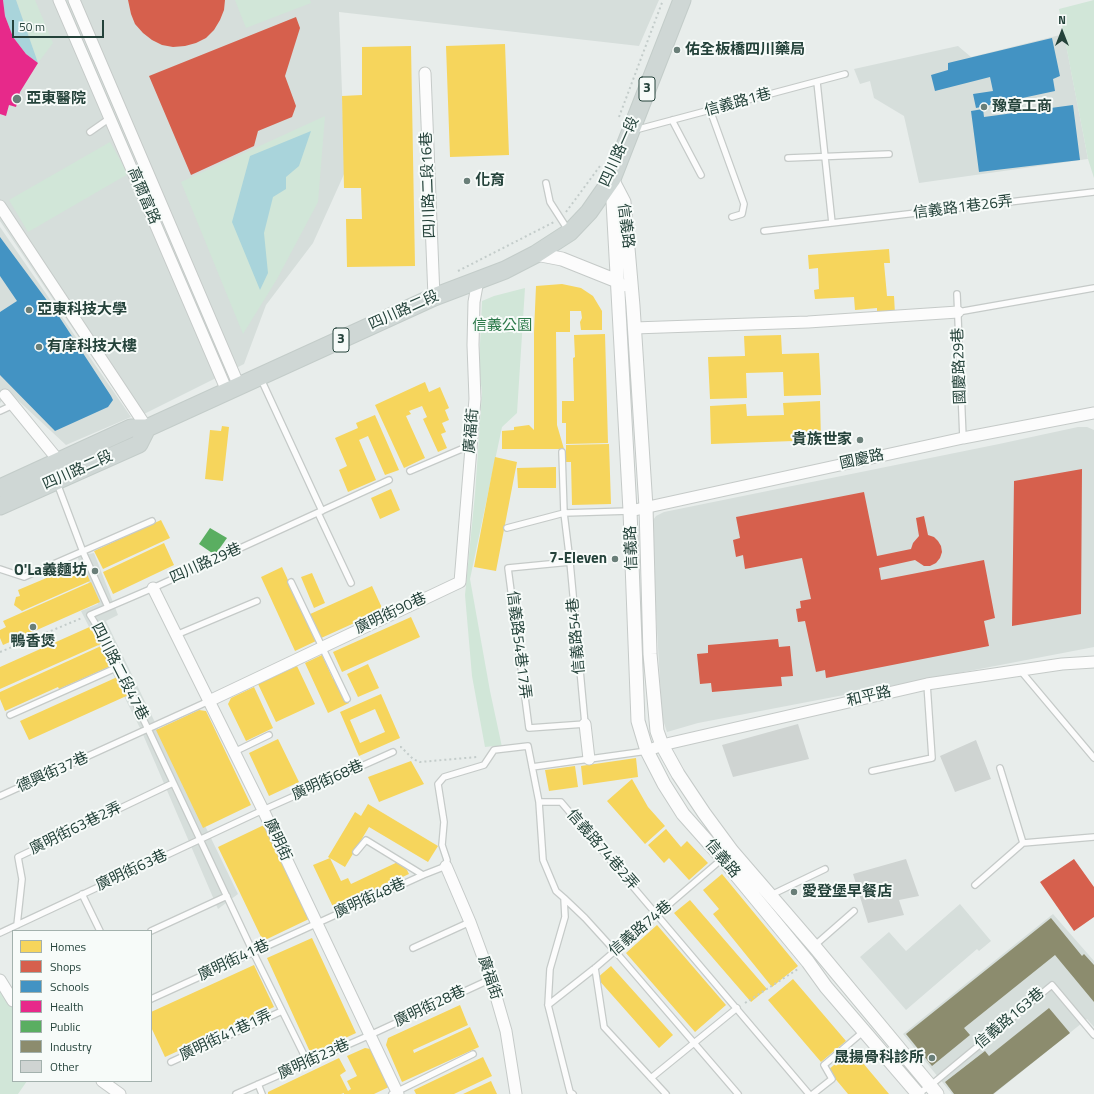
<!DOCTYPE html>
<html>
<head>
<meta charset="utf-8">
<style>
	body { margin:0 }
	#map { position:relative; width:1094px; height:1094px; overflow:hidden; background:#e8edeb; font-family:"Titillium Web",sans-serif }
	canvas { display:block }
	.legend { position:absolute; left:12px; top:930px; width:140px; height:152px; box-sizing:border-box; background:#f7fbf9; border:1px solid #a3b1ad; margin:0; padding:5px 7px; list-style:none; font-size:12px; color:#24423a }
	.legend li { display:flex; align-items:center; gap:8px; height:20px }
	.legend b { width:20px; border:1px solid #a3b1ad }
	.north { position:absolute; left:1042px; top:12px; width:40px; height:40px; -webkit-text-stroke:3px #f7fbf9; paint-order:stroke; rotate:0deg; font-size:11px; font-weight:700; line-height:16px; text-align:center; color:#24423a }
	.north::after { content:''; display:block; margin:auto; width:14px; height:18px; background:#24423a; clip-path:polygon(50% 0,100% 100%,50% 72%,0 100%) }
	.scale { position:absolute; left:12px; top:20px; width:92px; height:18px; box-sizing:border-box; border:2px solid #24423a; border-top:0; padding-left:5px; font-size:12px; line-height:14px; white-space:nowrap; color:#24423a; -webkit-text-stroke:3px #f7fbf9; paint-order:stroke }
</style>
</head>
<body>
<div id="map">
<canvas width="1094" height="1094"></canvas>
<ul class="legend">
<li><b style="height:11px;background:#f6d55c"></b>Homes</li>
<li><b style="height:11px;background:#d6604d"></b>Shops</li>
<li><b style="height:11px;background:#4393c3"></b>Schools</li>
<li><b style="height:11px;background:#e7298a"></b>Health</li>
<li><b style="height:11px;background:#5aae61"></b>Public</li>
<li><b style="height:11px;background:#8c8c6e"></b>Industry</li>
<li><b style="height:11px;background:#cfd4d2"></b>Other</li>
</ul>
<div class="north">N</div>
<div class="scale">50 m</div>
</div>
<script>
const g = document.querySelector('canvas').getContext('2d');
g.lineJoin = 'round';
function fillPath(path, color) {
  g.fillStyle = color;
  g.fill(path, 'evenodd');
}
function poly(rows) {
  const path = new Path2D();
  for (const r of rows) {
    path.moveTo(r[0], r[1]);
    for (let i = 2; i < r.length; i += 2) path.lineTo(r[i], r[i + 1]);
  }
  return path;
}
function stroke(path, color, width, dash) {
  g.strokeStyle = color;
  g.lineWidth = width;
  g.lineCap = dash ? 'butt' : 'round';
  g.setLineDash(dash || []);
  g.stroke(path);
}
function write(font, color, halo, rows, align = 'center') {
  g.font = font + ' "Titillium Web","Noto Sans TC",sans-serif';
  g.lineWidth = 4;
  g.setLineDash([]);
  g.textBaseline = 'middle';
  g.strokeStyle = halo;
  g.fillStyle = color;
  for (const [text, x, y, turn = 0] of rows) {
    g.save();
    g.translate(x, y);
    g.rotate((+turn || 0) * Math.PI / 180);
    g.textAlign = isNaN(turn) ? turn : align;
    if (halo) g.strokeText(text, 0, 0);
    g.fillText(text, 0, 0);
    g.restore();
  }
}
fillPath(poly([
	[0,0,659,0,639,46,339,12,345,172,313,243,266,305,244,364,134,419,0,221],
	[1064,34,1088,159,919,183,904,116,874,98,870,81,860,84,854,69,958,46,971,57],
	[0,227,131,417,66,445,9,392,0,403],
	[1078,427,1087,427,1094,430,1094,647,698,723,667,732,662,717,651,523,656,516,664,512,999,444],
	[94,553,118,615,106,621,238,894,218,909,141,730,81,611,98,604,77,556],
	[960,904,991,941,979,951,977,949,906,1010,860,957,889,932,906,951],
	[1053,914,1094,961,1094,1027,1087,1019,994,1094,952,1094,903,1034]
]), '#d6dedb');
fillPath(poly([
	[16,0,35,0,53,43,38,63],
	[235,0,310,0,311,3,246,28],
	[1094,0,1094,178,1088,159,1059,9],
	[325,116,318,202,277,279,243,334,181,182],
	[110,142,128,174,28,232,9,200],
	[525,288,517,413,502,427,470,579,490,691,502,747,494,746,485,747,472,676,465,595,475,494,482,393,479,366,482,301,494,296],
	[0,977,13,999,13,1081,27,1081,18,1094,0,1094]
]), '#d1e6d8');
fillPath(poly([
	[3,0,16,0,38,63,26,54,13,37,5,16],
	[311,131,299,166,286,177,286,189,273,197,264,233,268,273,260,290,232,222,250,156]
]), '#a9d4db');
fillPath(poly([
	[505,44,509,155,450,157,446,46],
	[411,46,415,266,347,267,346,219,362,219,361,188,344,188,342,96,362,95,362,47],
	[889,249,890,263,884,263,887,296,894,296,895,314,877,315,877,308,855,310,854,297,815,299,814,290,819,289,818,268,809,269,808,255],
	[562,284,581,288,593,296,602,311,602,330,581,330,580,322,582,318,581,311,570,311,570,332,556,332,557,425,564,449,502,449,502,431,514,430,514,427,529,425,534,430,534,332,536,286],
	[605,334,608,443,566,444,566,423,562,423,562,401,574,401,573,358,575,357,574,335],
	[781,335,782,354,819,353,821,395,784,396,783,372,746,373,747,398,710,399,708,357,745,356,744,336],
	[425,382,429,392,440,387,449,408,445,410,449,420,442,423,446,432,441,434,447,448,438,452,423,419,427,417,422,406,409,411,411,414,406,416,425,458,404,468,375,405],
	[820,401,821,440,711,444,710,406,746,404,747,416,784,415,783,403],
	[375,415,399,470,385,475,368,436,359,440,376,480,348,492,339,470,347,466,335,438,358,428,356,423],
	[222,426,229,427,223,481,205,479,210,430,221,431],
	[609,444,611,504,572,505,571,462,566,462,566,445],
	[495,457,517,462,496,571,474,567],
	[556,467,556,488,518,488,517,468],
	[391,489,400,510,380,519,371,498],
	[161,520,170,538,103,569,94,551],
	[164,543,174,565,113,594,103,572],
	[82,563,90,581,22,611,14,605,16,597,20,596,18,590],
	[282,567,316,641,295,651,261,577],
	[312,573,325,603,314,608,301,577],
	[91,582,100,602,3,645,0,638,0,630,6,627,3,621],
	[372,586,383,610,319,639,308,615],
	[411,617,420,637,342,672,333,652],
	[94,625,103,643,0,689,0,667],
	[101,646,111,666,59,689,58,687,5,711,0,699,0,692],
	[322,655,333,679,338,677,349,703,328,713,305,663],
	[368,664,379,688,358,697,347,674],
	[297,666,315,704,276,722,258,684],
	[124,674,133,693,29,740,20,721],
	[254,687,273,728,246,741,228,704,231,698],
	[381,694,400,738,359,756,340,712],
	[375,709,385,732,360,743,350,720],
	[199,710,206,711,251,805,203,828,156,730],
	[278,739,299,782,269,796,249,753],
	[636,758,638,777,583,785,581,766],
	[411,761,424,784,379,802,368,777],
	[575,766,578,787,549,791,545,770],
	[632,779,648,807,665,826,645,844,607,801],
	[368,804,438,846,428,862,369,827,345,867,328,857,355,812,361,816],
	[266,824,311,918,263,941,218,847],
	[666,829,681,847,687,841,708,863,689,880,669,858,664,863,648,845],
	[330,858,341,881,348,878,351,884,402,860,409,874,334,909,313,865],
	[722,874,798,966,772,987,713,914,719,909,703,890],
	[690,900,767,989,751,1002,674,913],
	[657,925,726,1005,695,1032,626,953],
	[312,938,356,1033,311,1054,267,958],
	[254,965,274,1007,165,1057,151,1027,151,1012],
	[611,966,673,1035,659,1048,597,978],
	[793,979,846,1041,821,1062,768,1000],
	[460,1005,468,1025,413,1050,414,1053,470,1027,479,1047,402,1082,386,1045,388,1038],
	[365,1048,376,1050,393,1085,374,1094,344,1094,344,1093,341,1094,268,1094,268,1092,339,1058,346,1071,340,1075,348,1091,351,1089,347,1081,357,1076,347,1056],
	[852,1050,889,1094,848,1094,828,1070],
	[483,1057,492,1076,454,1094,416,1094,414,1090],
	[491,1081,497,1094,463,1094]
]), '#f6d55c');
fillPath(poly([
	[128,0,225,0,224,10,220,20,214,30,206,38,196,43,185,46,173,47,162,45,152,40,143,33,135,24,131,14],
	[296,17,300,28,285,76,296,106,292,117,258,131,254,146,191,175,149,76],
	[1082,469,1081,614,1012,626,1014,481],
	[864,492,877,556,911,549,913,543,919,536,916,518,924,516,928,535,934,537,938,541,941,546,942,552,940,558,936,563,930,566,924,566,915,560,879,568,881,580,984,560,995,618,984,621,989,646,826,678,825,670,816,672,805,621,798,622,796,609,801,608,800,601,811,599,802,558,745,569,743,555,736,557,733,540,740,538,736,517],
	[778,639,779,647,790,646,793,676,781,677,782,686,712,692,711,683,700,684,697,654,708,653,708,645],
	[1074,859,1094,887,1094,917,1074,931,1040,882]
]), '#d6604d');
fillPath(poly([
	[1052,38,1060,76,1053,79,1055,91,976,108,973,94,993,91,990,77,935,91,931,75,948,70,948,63],
	[1073,105,1080,160,979,172,971,111,983,109,984,117],
	[0,237,60,318,111,396,113,400,108,407,55,431,0,375,0,312,17,301,0,276]
]), '#4393c3');
fillPath(poly([
	[0,0,3,0,5,16,13,37,26,54,38,63,20,92,16,107,9,105,6,116,0,114]
]), '#e7298a');
fillPath(poly([
	[210,528,227,538,215,555,199,544]
]), '#5aae61');
fillPath(poly([
	[1051,918,1082,956,1084,954,1094,965,1094,1002,1055,955,964,1028,970,1035,932,1066,906,1034],
	[1049,1008,1070,1033,993,1094,954,1094,945,1082,985,1051,989,1056]
]), '#8c8c6e');
fillPath(poly([
	[798,724,809,759,733,777,722,745],
	[976,740,991,779,955,792,940,756],
	[906,859,919,896,899,900,904,915,868,923,853,874]
]), '#cfd4d2');
const service = poly([
	[817,82,832,223],
	[710,110,744,204,742,214,732,217],
	[672,120,701,175],
	[635,130,845,74],
	[90,132,110,118],
	[788,158,889,154],
	[546,183,550,202,568,230],
	[764,231,1094,192],
	[957,294,963,438],
	[958,312,1094,288],
	[260,377,322,511],
	[0,411,13,405],
	[562,452,564,513,570,562,585,724,529,728,508,568,570,562],
	[410,471,471,445],
	[57,483,83,552,108,607],
	[318,513,351,583],
	[507,528,564,513,630,511],
	[0,569,24,577,152,521],
	[291,582,347,699],
	[176,635,257,601],
	[1020,670,1094,758],
	[10,715,118,667],
	[234,752,269,735],
	[532,767,647,751],
	[1000,768,1023,843],
	[872,771,932,758,927,684],
	[0,796,209,701],
	[539,802,561,802,809,1094],
	[356,852,366,840,423,875],
	[975,885,1023,843,1094,837],
	[82,894,100,931],
	[771,895,825,869],
	[564,898,585,918,615,951,738,1094],
	[17,925,22,879,18,857,173,783],
	[151,931,227,896],
	[0,933,263,810,393,752],
	[814,946,854,911],
	[413,948,470,922],
	[595,968,604,1027,666,1094],
	[151,999,423,875,446,866,447,860,442,845,444,822,438,784,444,777,484,765,494,750,528,746,539,802,543,860,556,891,564,898,565,917,550,969,548,1005,570,1092,573,1094],
	[548,1005,595,968,722,859],
	[171,1062,282,1011],
	[308,1063,253,952,148,729,103,636,90,615,153,588,389,480],
	[651,1078,737,1008],
	[258,1084,262,1094],
	[236,1094,370,1035,491,979],
	[392,1094,473,1054],
	[813,1094,832,1079,824,1065,864,1031],
	[918,1094,931,1085,1052,985,1094,1035]
]);
const minor = poly([
	[59,0,227,391],
	[74,0,239,386],
	[425,73,434,297],
	[0,206,147,428],
	[634,328,808,322,958,312],
	[5,395,54,455,56,469],
	[630,511,963,438,1094,413],
	[153,588,263,810,398,1094],
	[209,701,460,582,475,399,473,345,474,302,478,280],
	[585,724,589,759],
	[647,751,662,745,927,684,1062,664,1094,662],
	[446,866,470,922,491,979,506,1031,516,1094],
	[0,980,13,1001],
	[102,1081,120,1094]
]);
const tertiary = poly([
	[612,179,624,202,633,306,646,507,650,654,657,731,662,745,678,774,704,813,732,851,814,946,937,1094],
	[612,183,630,511,638,721,647,751,664,784,683,814,723,859,808,962,826,987,918,1094],
	[536,254,562,259,617,281,621,286]
]);
const primary = poly([
	[0,488,131,428,147,428,434,297,505,270,536,254,570,232,589,212,612,179,682,0],
	[0,506,139,444,147,428]
]);
stroke(service, '#c5cac8', 8);
stroke(minor, '#c5cac8', 13);
stroke(tertiary, '#c5cac8', 15);
stroke(primary, '#c3ccc9', 19);
stroke(poly([
	[619,117,663,0],
	[566,212,600,166],
	[458,271,554,222],
	[0,652,82,618],
	[400,747,401,747,413,759,420,762,477,757],
	[745,1003,798,969]
]), '#c3ccca', 2, [2, 3]);
stroke(service, '#fcfcfc', 5.5);
stroke(minor, '#fcfcfc', 11);
stroke(tertiary, '#fcfcfc', 13);
stroke(primary, '#cfd7d5', 17);
for (const [x, y, r, color] of [
	[677,50,4,"#697e78"],
	[17,99,5,"#697e78"],
	[984,107,4,"#697e78"],
	[467,181,4,"#697e78"],
	[29,310,4,"#697e78"],
	[39,347,4,"#697e78"],
	[860,440,4,"#697e78"],
	[615,559,4,"#697e78"],
	[95,571,4,"#697e78"],
	[33,627,4,"#697e78"],
	[794,892,4,"#697e78"],
	[932,1058,4,"#697e78"]
]) {
  const dot = new Path2D();
  dot.arc(x, y, r, 0, 2 * Math.PI);
  g.fillStyle = color;
  g.fill(dot);
  stroke(dot, '#f7fbf9', 1.5);
}
for (const [x, y, w] of [
	[647,89,16],
	[341,340,16]
]) {
  const box = new Path2D();
  box.roundRect(x - w / 2, y - 12, w, 24, 3);
  g.fillStyle = '#f7fbf9';
  g.fill(box);
  stroke(box, '#24423a', 1);
}
write('bold 14px', '#24423a', null, [
	["3",647,89],
	["3",341,340]
]);
write('bold 15px', '#24423a', '#f7fbf9', [
	["佑全板橋四川藥局",685,50],
	["亞東醫院",26,99],
	["豫章工商",992,107],
	["化育",475,181],
	["亞東科技大學",37,310],
	["有庠科技大樓",47,347],
	["貴族世家",852,440,"right"],
	["7-Eleven",607,559,"right"],
	["O'La義麵坊",87,571,"right"],
	["鴨香煲",33,642,"center"],
	["愛登堡早餐店",802,892],
	["晟揚骨科診所",924,1058,"right"]
], 'left');
write('15px', '#24423a', '#f7fbf9', [
	["信義路1巷",738,103,-15],
	["四川路一段",620,152,-66],
	["四川路二段16巷",429,185,-92],
	["高爾富路",143,196,67],
	["信義路1巷26弄",963,208,-7],
	["信義路",625,226,83],
	["四川路二段",404,311,-24],
	["國慶路29巷",960,366,-92],
	["廣福街",472,431,-85],
	["國慶路",862,460,-12],
	["四川路二段",78,471,-24],
	["信義路",632,548,-92],
	["四川路29巷",206,564,-24],
	["廣明街90巷",391,614,-25],
	["信義路54巷",577,636,-95],
	["信義路54巷17弄",518,645,83],
	["四川路二段47巷",119,672,63],
	["和平路",869,697,-13],
	["德興街37巷",53,773,-24],
	["廣明街68巷",328,781,-24],
	["廣明街63巷2弄",76,829,-26],
	["廣明街",277,840,65],
	["信義路74巷2弄",602,850,49],
	["信義路",722,859,50],
	["廣明街63巷",132,871,-25],
	["廣明街48巷",370,899,-24],
	["信義路74巷",641,929,-40],
	["廣明街41巷",234,961,-25],
	["廣福街",489,978,72],
	["廣明街28巷",430,1007,-25],
	["信義路163巷",1010,1019,-40],
	["廣明街41巷1弄",226,1036,-25],
	["廣明街23巷",314,1060,-24]
]);
write('15px', '#2d7a4b', '#f7fbf9', [
	["信義公園",502,326]
]);
</script>
</body>
</html>
